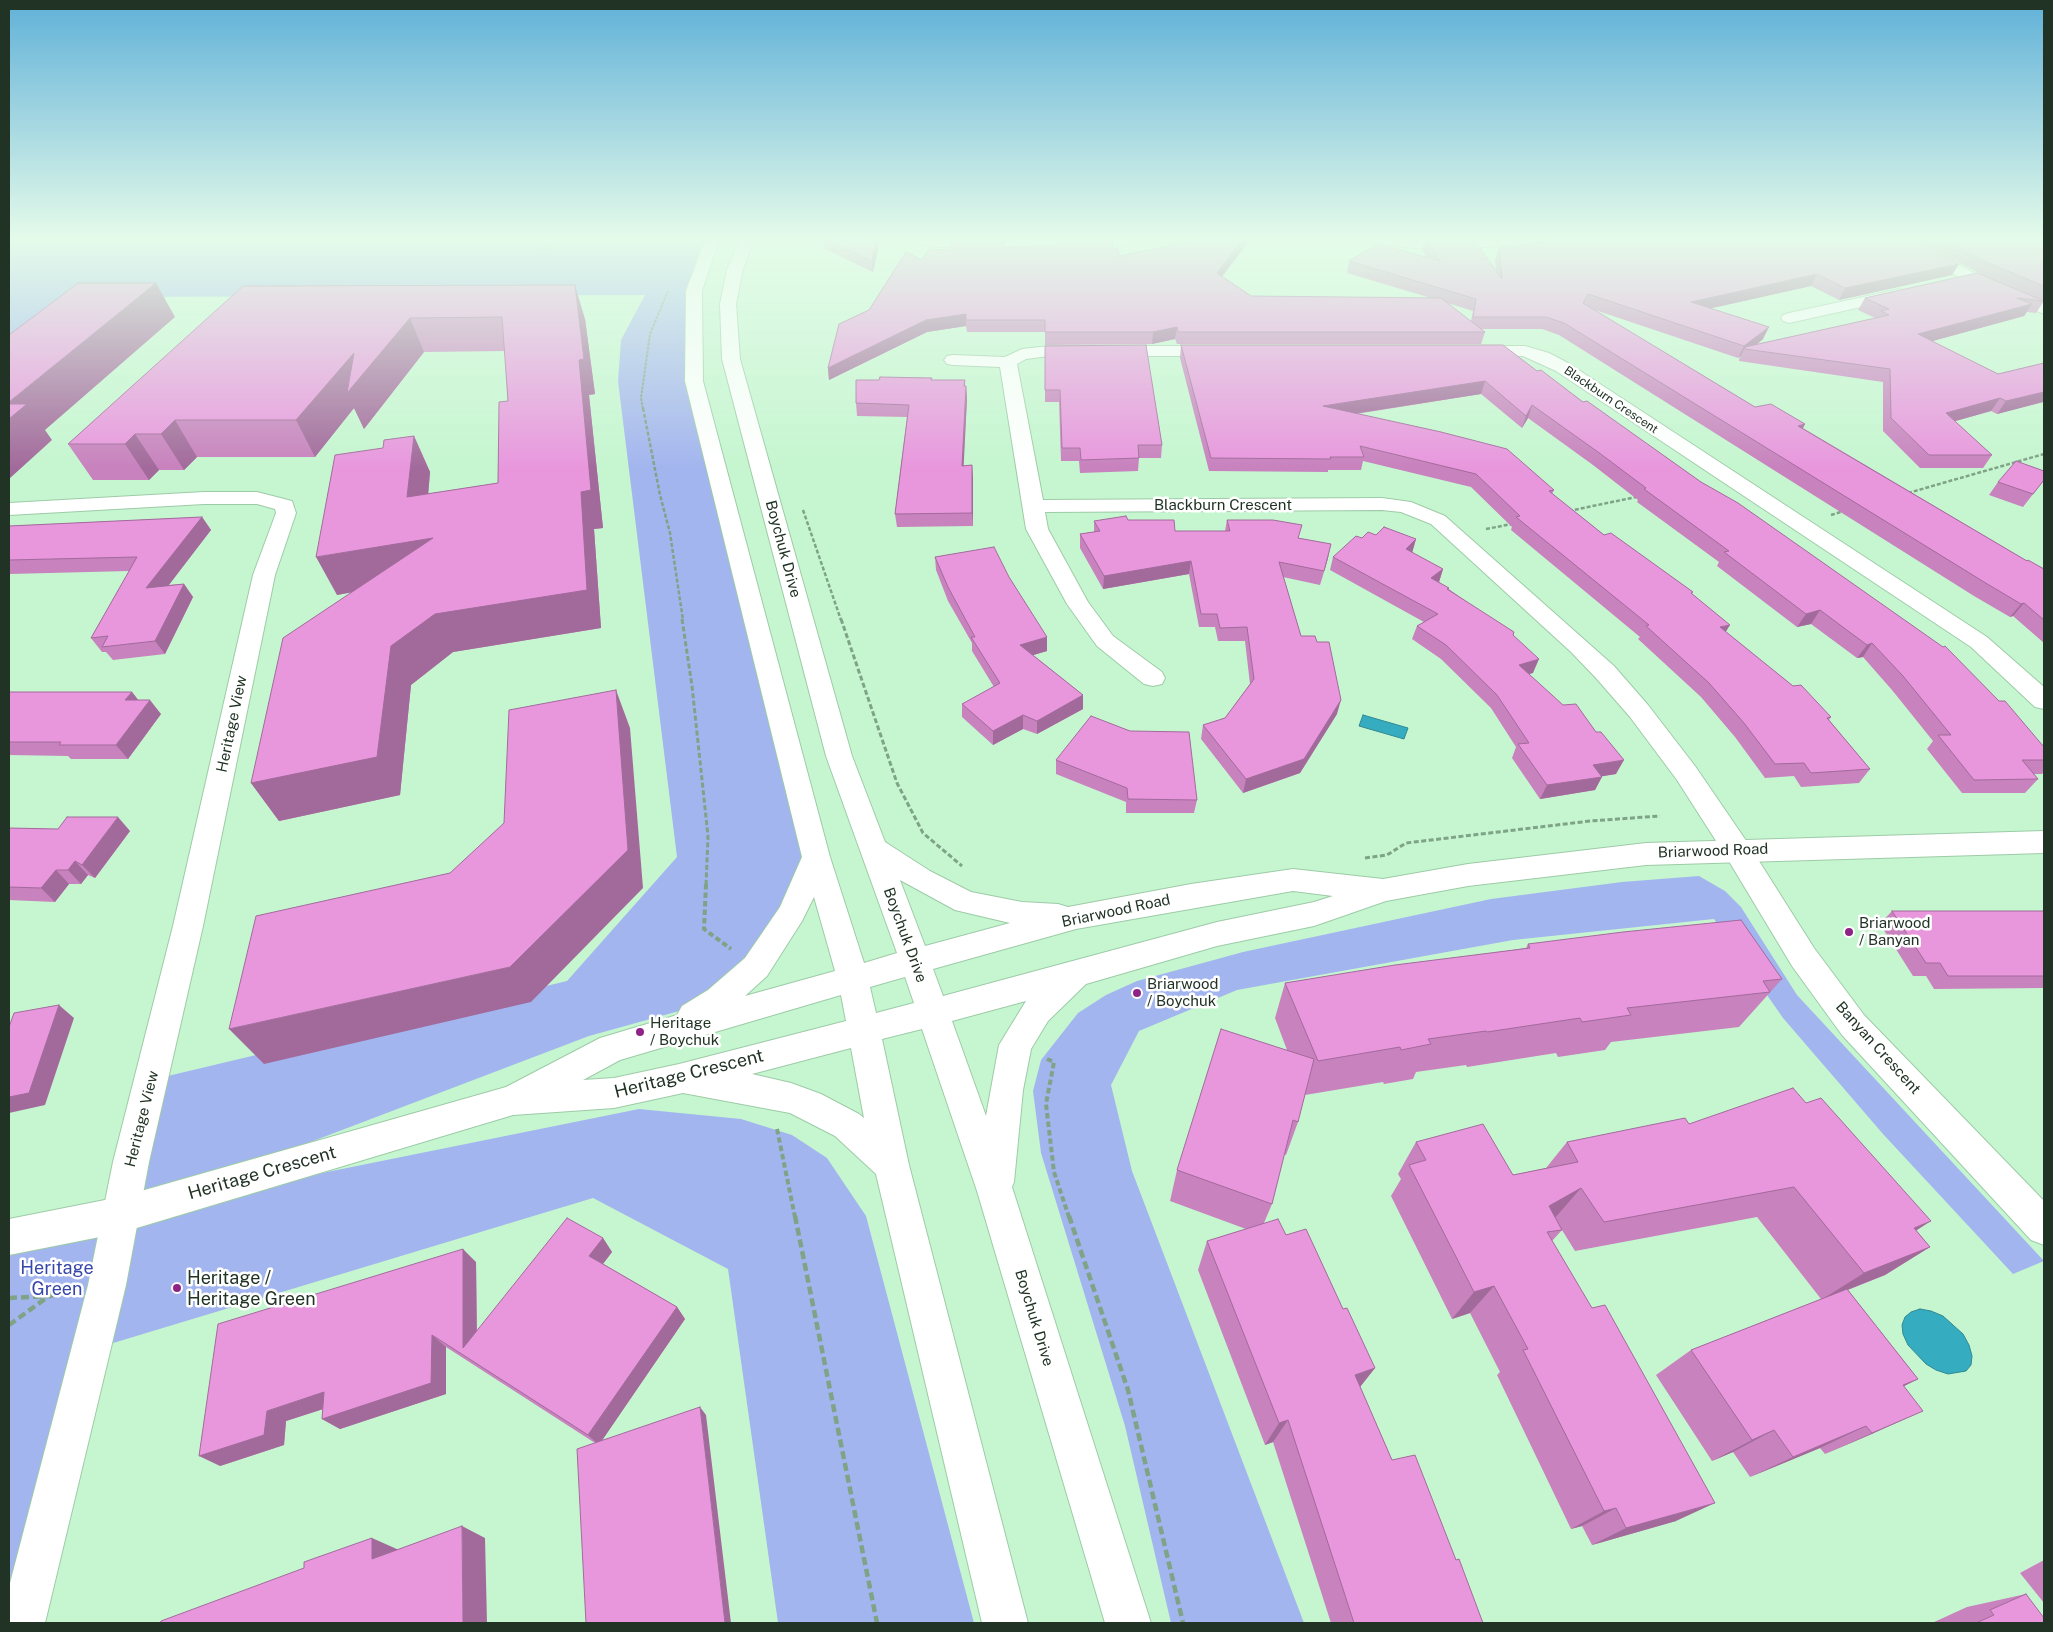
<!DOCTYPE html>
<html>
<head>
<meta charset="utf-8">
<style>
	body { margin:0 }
	#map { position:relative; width:2053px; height:1632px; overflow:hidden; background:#c6f6d0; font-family:"Public Sans",sans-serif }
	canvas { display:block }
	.frame { position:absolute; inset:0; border:10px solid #213325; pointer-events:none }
</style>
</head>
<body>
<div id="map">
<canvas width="2053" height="1632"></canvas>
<div class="frame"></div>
</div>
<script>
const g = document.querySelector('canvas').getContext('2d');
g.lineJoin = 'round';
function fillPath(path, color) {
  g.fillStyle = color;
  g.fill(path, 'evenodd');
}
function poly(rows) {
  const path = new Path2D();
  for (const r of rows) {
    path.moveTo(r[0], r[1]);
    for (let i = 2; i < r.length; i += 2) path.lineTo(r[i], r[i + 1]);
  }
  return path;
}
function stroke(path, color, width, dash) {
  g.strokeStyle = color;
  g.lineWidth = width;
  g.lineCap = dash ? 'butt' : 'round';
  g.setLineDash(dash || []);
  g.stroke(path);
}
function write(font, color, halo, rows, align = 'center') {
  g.font = font + ' "Public Sans",sans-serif';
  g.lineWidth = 5;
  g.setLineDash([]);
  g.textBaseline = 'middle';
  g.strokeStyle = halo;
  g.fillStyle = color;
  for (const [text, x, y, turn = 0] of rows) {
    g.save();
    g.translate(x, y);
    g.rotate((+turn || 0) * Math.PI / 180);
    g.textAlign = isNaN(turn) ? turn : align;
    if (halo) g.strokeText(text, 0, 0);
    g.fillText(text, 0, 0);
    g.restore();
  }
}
fillPath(poly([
	[9,240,718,240,694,291,694,381,816,857,719,1000,589,1036,124,1213,639,1109,741,1119,792,1135,827,1158,866,1216,974,1623,778,1623,728,1269,593,1198,90,1350,22,1623,9,1623,9,1237,120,1215,151,1080,567,981,677,857,618,381,621,340,645,295,116,297,9,382],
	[1699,876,1725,891,1741,907,1797,995,2044,1261,2013,1274,1883,1134,1783,1018,1714,919,1513,940,1237,990,1139,1031,1111,1085,1132,1171,1304,1623,1171,1623,1125,1426,1041,1153,1033,1091,1041,1060,1078,1013,1106,995,1137,981,1243,952,1491,899,1622,882]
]), '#a3b5ee');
const water = poly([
	[1363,715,1408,728,1404,739,1359,726,1363,715],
	[1920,1309,1931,1311,1943,1316,1963,1334,1969,1345,1972,1356,1971,1365,1966,1371,1948,1374,1936,1370,1926,1364,1908,1345,1903,1334,1902,1325,1905,1317,1911,1312,1920,1309]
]);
fillPath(water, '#35acc0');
stroke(water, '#2f8892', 1);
const street = poly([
	[915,240,1149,240,1147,243,1142,244,1123,246,936,247,917,243,915,240],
	[1382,240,1530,240,1528,243,1523,244,1485,247,1410,248,1384,243,1382,240],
	[1900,289,1906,291,1908,294,1906,297,1789,323,1783,321,1781,318,1783,315,1789,313,1900,289],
	[1049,346,1219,346,1225,347,1228,351,1225,355,1219,356,1049,356,1026,359,1017,364,1043,500,1382,498,1411,502,1445,516,1587,642,1614,666,1648,705,1695,766,1747,842,1814,948,1864,1015,2044,1201,2044,1245,2031,1240,1842,1035,1792,966,1727,858,1677,780,1630,717,1596,678,1571,652,1431,524,1401,512,1382,510,1045,512,1048,529,1088,602,1113,636,1162,672,1165,678,1162,684,1153,686,1144,684,1097,646,1067,604,1026,529,1000,367,953,365,947,364,944,360,947,356,953,355,1005,357,1022,349,1049,346],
	[1472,346,1525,346,1549,353,1568,363,1987,637,2044,687,2044,709,2035,707,1971,647,1556,371,1523,356,1466,355,1463,351,1466,347,1472,346],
	[204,492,257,492,292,501,296,513,275,575,203,926,149,1162,126,1285,45,1623,9,1623,9,1587,88,1285,113,1162,173,926,253,575,276,513,275,509,257,504,204,504,9,515,9,503,204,492]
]);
const secondary = poly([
	[705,240,719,240,702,291,703,381,830,857,864,963,897,953,826,756,722,359,720,304,727,269,740,240,754,240,743,269,736,304,740,359,852,756,885,842,930,871,971,892,1022,902,1058,904,1068,907,1191,884,1293,869,1383,879,1468,864,1646,843,2044,831,2044,853,1646,865,1468,886,1386,901,1314,926,1217,946,1086,984,1048,1021,1031,1049,1023,1090,1014,1182,1012,1187,1151,1623,1105,1623,977,1191,922,1029,882,1039,909,1165,1028,1623,982,1623,876,1174,835,1136,790,1113,683,1093,614,1108,513,1115,120,1233,9,1255,9,1219,120,1197,506,1087,600,1038,677,1015,682,1006,708,990,745,958,780,907,802,857,685,381,686,291,705,240],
	[900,880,955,910,1010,923,925,946,900,880],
	[1293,891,1333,896,1314,902,1217,922,943,996,933,969,1076,929,1293,891],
	[814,897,835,971,745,996,767,976,802,921,814,897],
	[905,977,914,1003,876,1013,870,987,905,977],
	[841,995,846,1021,679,1064,614,1078,583,1080,620,1060,841,995],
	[1026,1001,999,1045,986,1116,952,1021,1026,1001],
	[851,1048,864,1118,859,1114,821,1094,791,1083,752,1074,851,1048],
	[1895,240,1913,240,1978,275,2044,303,2044,314,1966,281,1897,243,1895,240]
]);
stroke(street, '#9dcba7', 2);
stroke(secondary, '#9dcba7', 2);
stroke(poly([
	[541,251,555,240],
	[643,409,641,398,650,334,668,291]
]), '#7fa387', 2, [3, 1]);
stroke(poly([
	[643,408,660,495,670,533,683,620],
	[1908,493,2044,454],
	[803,510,841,620],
	[1569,511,1636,497],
	[1831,515,1844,511],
	[1486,529,1512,524]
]), '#7fa387', 2.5, [4, 2]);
stroke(poly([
	[682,619,692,686,708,836,706,885],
	[841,619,897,783,923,833,962,866],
	[1365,858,1387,855,1406,843,1590,821,1660,816]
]), '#7fa387', 3, [5, 2.5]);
stroke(poly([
	[706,884,704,929,731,949],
	[1047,1059,1054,1062,1046,1104,1054,1172,1069,1217],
	[777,1129,795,1217]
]), '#7fa387', 4, [5.5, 3]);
stroke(poly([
	[795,1216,877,1623],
	[1069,1216,1128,1390,1183,1623],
	[9,1298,50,1296,68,1292],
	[9,1325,49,1296]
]), '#7fa387', 4.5, [8, 4]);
fillPath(street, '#fff');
fillPath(secondary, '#fff');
fillPath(poly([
	[824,240,880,240,873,272,825,249],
	[1004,240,1004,247,1057,246,1057,240,1113,249,1119,256,1191,241,1191,240,1250,240,1222,277,1251,296,1431,298,1347,273,1349,261,1427,258,1422,250,1425,240,1474,240,1496,272,1495,260,1499,248,1536,244,1533,240,1915,240,1952,275,1839,300,1811,286,1711,308,1763,339,1757,344,1875,318,1858,310,1865,298,1979,273,1916,240,2044,240,2044,301,2036,313,2027,312,2024,316,1932,341,1998,374,2044,363,2044,403,2043,402,1997,414,1991,411,1955,421,1992,455,1983,468,1920,468,1883,431,1883,382,1739,361,1739,359,1741,356,1738,358,1592,309,1755,407,1805,424,1803,428,2027,561,2044,569,2044,643,2013,616,2010,617,1974,596,1559,335,1542,329,1481,329,1485,332,1481,344,1177,344,1175,339,1152,344,1045,345,1045,332,967,332,966,326,927,332,829,380,828,368,869,310,922,260,949,250],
	[1447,303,1473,311,1471,321],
	[243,286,585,319,595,394,589,395,603,528,594,529,601,628,453,652,411,685,400,795,279,821,251,783,351,592,337,595,383,448,414,436,430,472,428,494,498,483,508,401,505,351,424,352,364,429,354,408,315,457,197,457,184,470,159,470,149,480,93,480,68,444],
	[1181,345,1537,371,1583,402,2044,747,2044,772,2042,774,2034,774,2038,779,2025,793,1962,793,1927,749,1933,741,1892,690,1863,657,1857,658,1811,624,1797,627,1717,566,1719,562,1637,502,1638,500,1593,465,1528,418,1522,428,1481,394,1356,414,1554,490,1552,494,1604,535,1692,594,1726,632,1831,717,1829,720,1870,769,1859,783,1801,787,1794,776,1765,778,1735,737,1701,697,1638,639,1640,637,1511,530,1512,527,1471,487,1363,461,1361,470,1328,470,1328,472,1209,471,1180,358],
	[1045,346,1162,445,1161,458,1139,458,1138,471,1080,473,1079,461,1061,461,1059,402,1045,402],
	[932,380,965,380,965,386,966,386,967,399,963,466,972,465,973,526,897,527,895,514,907,417,857,416,856,403],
	[2044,480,2023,507,1989,495,1998,482],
	[202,517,211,530,168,585,184,584,193,597,165,654,113,660,106,652,102,652,91,638,129,571,9,574,9,526],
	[1128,520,1175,531,1225,531,1227,520,1299,538,1328,558,1320,585,1283,577,1301,636,1337,714,1300,773,1243,793,1201,739,1203,725,1225,718,1250,684,1245,641,1218,641,1215,627,1199,627,1189,574,1103,589,1080,548,1080,534,1094,532,1094,521],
	[1376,535,1416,539,1412,553,1443,569,1439,582,1513,635,1533,673,1529,674,1616,774,1602,776,1595,790,1540,799,1512,758,1516,747,1491,708,1441,659,1412,639,1417,626,1424,622,1330,570,1333,557,1362,538],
	[935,557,1009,577,1047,651,1033,655,1083,695,1083,709,1037,734,1023,729,993,745,962,717,962,704,994,687,972,651,972,643,948,601,936,570],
	[9,692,132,692,138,700,161,714,128,759,71,759,68,756,9,755],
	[1056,760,1197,800,1194,813,1126,813,1126,802,1056,774],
	[9,828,130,831,95,878,88,875,81,884,69,884,55,902,9,900],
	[1892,911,2044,911,2044,988,1934,989,1926,976,1913,976,1880,924],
	[1528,944,1782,979,1739,1027,1611,1042,1605,1050,1558,1057,1556,1053,1467,1067,1466,1065,1416,1072,1413,1079,1384,1084,1383,1082,1305,1095,1298,1122,1286,1155,1284,1154,1272,1204,1264,1223,1286,1235,1343,1309,1375,1368,1360,1387,1392,1460,1456,1560,1483,1623,1331,1623,1273,1442,1265,1445,1198,1270,1207,1241,1246,1229,1170,1201,1177,1170,1287,1050,1275,1018,1285,983,1526,948],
	[1689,1124,1916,1230,1930,1247,1885,1275,1848,1290,1918,1379,1904,1386,1874,1433,1825,1454,1820,1448,1750,1477,1733,1452,1712,1461,1656,1375,1691,1350,1821,1299,1757,1217,1575,1251,1562,1230,1552,1241,1676,1521,1592,1545,1582,1526,1571,1529,1497,1375,1500,1372,1470,1313,1452,1319,1391,1196,1401,1179,1398,1174,1416,1142,1513,1175,1546,1168,1567,1142],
	[603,1238,612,1252,603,1264,677,1307,685,1319,602,1440,706,1415,595,1443,446,1347,446,1394,340,1429,322,1419,323,1409,286,1421,284,1445,220,1466,476,1262,477,1331],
	[2044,1560,2044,1603,2020,1573],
	[2026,1594,2044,1623,1932,1623,1967,1607]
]), '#c882be');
fillPath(poly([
	[876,240,880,240,873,272,872,261],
	[1242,240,1250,240,1215,285,1217,273],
	[1959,264,1952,275,1839,300,1845,288],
	[1817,274,1811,286,1686,314,1691,302],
	[156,283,175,317,45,430,52,440,9,479,9,402],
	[575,285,585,319,595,394,589,395,603,528,594,529,601,628,453,652,411,685,400,795,279,821,251,783,391,646,581,492,579,360],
	[2032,304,2024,316,1911,347,1918,334],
	[966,314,966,326,927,332,829,380,828,368,926,320],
	[410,318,424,352,364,429,354,408,315,457,296,420,354,353],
	[1177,327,1175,339,1152,344,1153,332],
	[1769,327,1763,339,1750,350,1745,347,1741,356,1738,358,1744,346],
	[1485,381,1481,394,1320,419,1323,406],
	[966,386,967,399,963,479,962,466],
	[2044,392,2044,400,2043,402,1997,414,2006,401],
	[2000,398,1991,411,1938,426,1946,413],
	[1532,405,1528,418,1522,428,1526,416],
	[175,420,197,457,184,470,161,434],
	[1805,424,1798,437,1798,426],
	[135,434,159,470,149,480,125,444],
	[414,436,430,472,425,535,407,497],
	[972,465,973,479,973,526,972,513],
	[202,517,211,530,156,602,146,588],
	[433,538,450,575,337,595,316,557],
	[1416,539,1412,553,1406,549],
	[1331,544,1328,558,1320,585,1324,571],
	[1191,561,1189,574,1103,589,1104,576],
	[1443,569,1439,582,1431,578],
	[184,584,193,597,165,654,155,641],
	[2024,603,2013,616,2010,617,2021,604],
	[1820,610,1811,624,1797,627,1806,614],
	[1730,625,1722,638,1720,627],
	[1047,637,1047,651,1020,659,1020,645],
	[1872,643,1863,657,1857,658,1867,645],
	[1539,659,1533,673,1513,678,1519,665],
	[616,690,630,728,643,888,531,1002,264,1064,229,1029,510,967],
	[132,692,143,706,125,700],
	[1083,695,1083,709,1037,734,1037,721],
	[150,700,161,714,128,759,116,745],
	[1341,700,1337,714,1300,773,1243,793,1246,779],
	[1023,715,1023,729,993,745,993,731],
	[1624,760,1616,774,1586,779,1593,765],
	[1602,777,1595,790,1540,799,1547,785],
	[118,817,130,831,95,878,82,865],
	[75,861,88,875,81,884,68,870],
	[56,870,69,884,55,902,41,888],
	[59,1005,74,1018,45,1105,9,1113,9,1097],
	[1581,1188,1554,1219,1549,1206],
	[1931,1221,1886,1250,1914,1228],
	[603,1238,612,1252,599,1269,589,1256],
	[1930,1247,1885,1275,1821,1300,1864,1273],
	[463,1249,476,1262,477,1359,463,1348],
	[1494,1286,1470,1313,1452,1319,1474,1292],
	[677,1307,685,1319,599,1445,588,1435],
	[432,1335,446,1347,446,1394,340,1429,322,1419],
	[1375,1368,1356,1392,1355,1375],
	[1918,1379,1871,1403,1903,1385],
	[324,1392,342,1403,286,1421,284,1445,220,1466,199,1456,267,1411],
	[700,1407,706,1415,731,1623,725,1623],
	[1923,1411,1874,1433,1825,1454,1872,1433],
	[1288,1420,1273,1442,1265,1445,1279,1423],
	[1866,1426,1820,1448,1750,1477,1793,1457],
	[1774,1430,1733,1452,1712,1461,1752,1440],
	[1715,1503,1676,1521,1592,1545,1626,1528],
	[1616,1508,1582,1526,1571,1529,1604,1511],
	[462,1526,485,1538,487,1623,463,1623],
	[372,1538,399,1550,372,1559]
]), '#a26a9b');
const building = poly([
	[828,240,876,240,872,261,828,240],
	[951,240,1004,240,1004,247,1057,246,1057,240,1112,240,1113,249,1118,249,1119,256,1195,241,1195,240,1242,240,1217,273,1251,296,1441,298,1485,332,1178,332,1177,327,1153,332,1045,332,1045,320,966,320,966,314,926,320,828,368,839,324,869,310,906,252,922,260,929,249,949,250,951,240],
	[1426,240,1474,240,1502,279,1499,248,1548,243,1546,240,1915,240,1959,264,1845,288,1817,274,1691,302,1769,327,1744,346,1588,294,1583,303,1755,407,1771,404,1805,424,1798,426,2027,561,2028,560,2044,569,2044,620,2024,603,2021,604,1984,582,1564,323,1546,317,1473,317,1476,299,1349,261,1378,244,1440,261,1426,240],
	[1944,240,2044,240,2044,286,1986,262,1944,240],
	[1977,273,2044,301,2017,298,2032,304,1918,334,1998,374,2044,363,2044,392,2006,401,2000,398,1946,413,1992,455,1929,455,1891,418,1890,369,1745,349,1745,347,1889,315,1881,311,1889,309,1865,298,1977,273],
	[78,283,156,283,9,402,9,335,78,283],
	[575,285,584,359,579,360,591,490,581,492,587,590,435,614,391,646,377,757,251,783,283,638,433,538,316,557,335,455,383,448,384,440,414,436,407,497,498,483,499,402,508,401,502,317,410,318,347,393,354,353,296,420,175,420,161,434,135,434,125,444,68,444,243,286,575,285],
	[1146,345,1162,445,1138,445,1139,458,1081,460,1080,448,1062,448,1060,390,1045,390,1045,346,1146,345],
	[1181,345,1503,345,1537,371,1541,370,1583,402,1587,401,1701,482,1738,503,1943,647,1945,646,1999,701,2005,701,2044,747,2044,760,2022,760,2038,779,1974,780,1938,735,1951,735,1903,676,1872,643,1867,645,1820,610,1806,614,1724,552,1729,551,1644,489,1646,488,1598,452,1532,405,1526,416,1485,381,1323,406,1441,432,1507,449,1554,490,1549,491,1604,535,1611,533,1693,592,1691,593,1730,625,1720,627,1793,686,1801,685,1831,717,1827,718,1870,769,1811,773,1804,763,1775,764,1744,723,1709,683,1646,626,1649,625,1516,517,1520,516,1476,474,1360,446,1364,457,1330,457,1331,459,1211,458,1181,345],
	[880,377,932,378,931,380,965,380,964,386,966,386,962,466,972,465,972,513,895,514,909,405,856,403,856,380,879,380,880,377],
	[9,404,27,404,9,419,9,404],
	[2016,461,2044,471,2044,480,2033,494,1998,482,2016,461],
	[1126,516,1128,520,1174,520,1175,531,1230,531,1227,520,1273,520,1302,525,1298,538,1331,544,1324,571,1279,562,1301,636,1315,636,1317,642,1329,642,1341,700,1304,759,1246,779,1203,725,1225,718,1254,679,1247,627,1220,628,1217,614,1201,614,1191,561,1104,576,1080,534,1100,531,1094,521,1126,516],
	[202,517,146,588,184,584,155,641,102,647,108,636,91,638,137,557,9,560,9,526,202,517],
	[1384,527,1416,539,1406,549,1443,569,1431,578,1449,588,1447,589,1514,632,1513,635,1539,659,1519,665,1563,705,1576,704,1596,732,1601,732,1624,760,1593,765,1602,777,1547,785,1518,744,1529,743,1497,695,1446,645,1417,626,1438,614,1333,557,1356,536,1362,538,1368,532,1376,535,1384,527],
	[994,547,1009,577,1047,637,1020,645,1083,695,1037,721,1023,715,993,731,962,704,1000,683,971,637,975,637,948,587,935,557,994,547],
	[616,690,628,850,510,967,229,1029,256,916,450,873,504,823,509,710,616,690],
	[9,692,132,692,125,700,150,700,116,745,59,745,61,742,9,742,9,692],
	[1091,716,1130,731,1189,732,1197,800,1128,799,1127,788,1056,760,1091,716],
	[67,817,118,817,82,865,75,861,68,870,56,870,41,888,9,887,9,828,58,829,67,817],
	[1892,911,2044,911,2044,976,1948,976,1940,963,1926,963,1892,911],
	[1741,920,1782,979,1763,981,1770,992,1627,1008,1631,1015,1582,1022,1580,1018,1487,1032,1486,1031,1428,1039,1431,1044,1401,1050,1400,1047,1318,1061,1285,983,1395,965,1530,948,1528,944,1623,932,1741,920],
	[59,1005,29,1093,9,1097,9,1027,14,1013,59,1005],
	[1221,1029,1314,1059,1298,1122,1293,1120,1272,1204,1177,1170,1221,1029],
	[1793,1088,1806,1103,1821,1098,1931,1221,1914,1228,1930,1247,1864,1273,1794,1187,1604,1222,1581,1188,1549,1206,1562,1230,1547,1232,1592,1308,1605,1305,1715,1503,1626,1528,1616,1508,1604,1511,1523,1350,1528,1349,1494,1286,1474,1292,1409,1165,1426,1160,1416,1142,1483,1124,1513,1175,1578,1162,1567,1142,1685,1118,1689,1124,1793,1088],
	[567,1218,603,1238,589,1256,677,1307,588,1435,432,1335,431,1383,322,1419,324,1392,267,1411,264,1435,199,1456,218,1324,463,1249,463,1348,567,1218],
	[1278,1219,1286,1235,1306,1229,1343,1309,1347,1308,1375,1368,1355,1375,1392,1460,1415,1455,1456,1560,1459,1559,1483,1623,1354,1623,1288,1420,1279,1423,1207,1241,1278,1219],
	[1847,1289,1918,1379,1903,1385,1923,1411,1872,1433,1866,1426,1793,1457,1774,1430,1752,1440,1691,1350,1847,1289],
	[700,1407,725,1623,586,1623,577,1449,700,1407],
	[462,1526,463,1623,160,1623,161,1621,304,1568,304,1562,372,1538,372,1559,462,1526],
	[2026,1594,2044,1618,2044,1623,1976,1623,1994,1615,1990,1610,2026,1594]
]);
fillPath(building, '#e897dd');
stroke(building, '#a26a9b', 1);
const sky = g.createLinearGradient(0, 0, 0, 468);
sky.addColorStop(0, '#60b1d8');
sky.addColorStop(0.51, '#e5fbea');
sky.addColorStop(1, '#e5fbea00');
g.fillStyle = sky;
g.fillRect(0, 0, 2053, 468);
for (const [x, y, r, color] of [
	[1849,932,5,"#8e2286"],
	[1137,993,5,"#8e2286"],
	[640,1032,5,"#8e2286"],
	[177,1288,5,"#8e2286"]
]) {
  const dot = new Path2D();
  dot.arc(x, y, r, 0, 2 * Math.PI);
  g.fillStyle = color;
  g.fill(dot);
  stroke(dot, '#fff', 2);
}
write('12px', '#213325', '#fff', [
	["Blackburn Crescent",1611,400,34]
]);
write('15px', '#213325', '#fff', [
	["Blackburn Crescent",1223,505],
	["Boychuk Drive",783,549,75],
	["Heritage View",232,724,-78],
	["Briarwood Road",1713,851,-2],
	["Briarwood Road",1116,911,-12],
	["Boychuk Drive",905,935,70],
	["Banyan Crescent",1878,1048,48],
	["Heritage View",142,1119,-76],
	["Boychuk Drive",1034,1318,73]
]);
write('15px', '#213325', '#fff', [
	["Briarwood",1859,923],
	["/ Banyan",1859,940],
	["Briarwood",1147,984],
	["/ Boychuk",1147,1001],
	["Heritage",650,1023],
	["/ Boychuk",650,1040]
], 'left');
write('18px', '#213325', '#fff', [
	["Heritage Crescent",689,1074,-14],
	["Heritage Crescent",262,1173,-16]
]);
write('18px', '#3646ab', '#fff', [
	["Heritage",57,1268],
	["Green",57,1289]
]);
write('18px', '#213325', '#fff', [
	["Heritage /",187,1278],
	["Heritage Green",187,1299]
], 'left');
</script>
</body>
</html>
